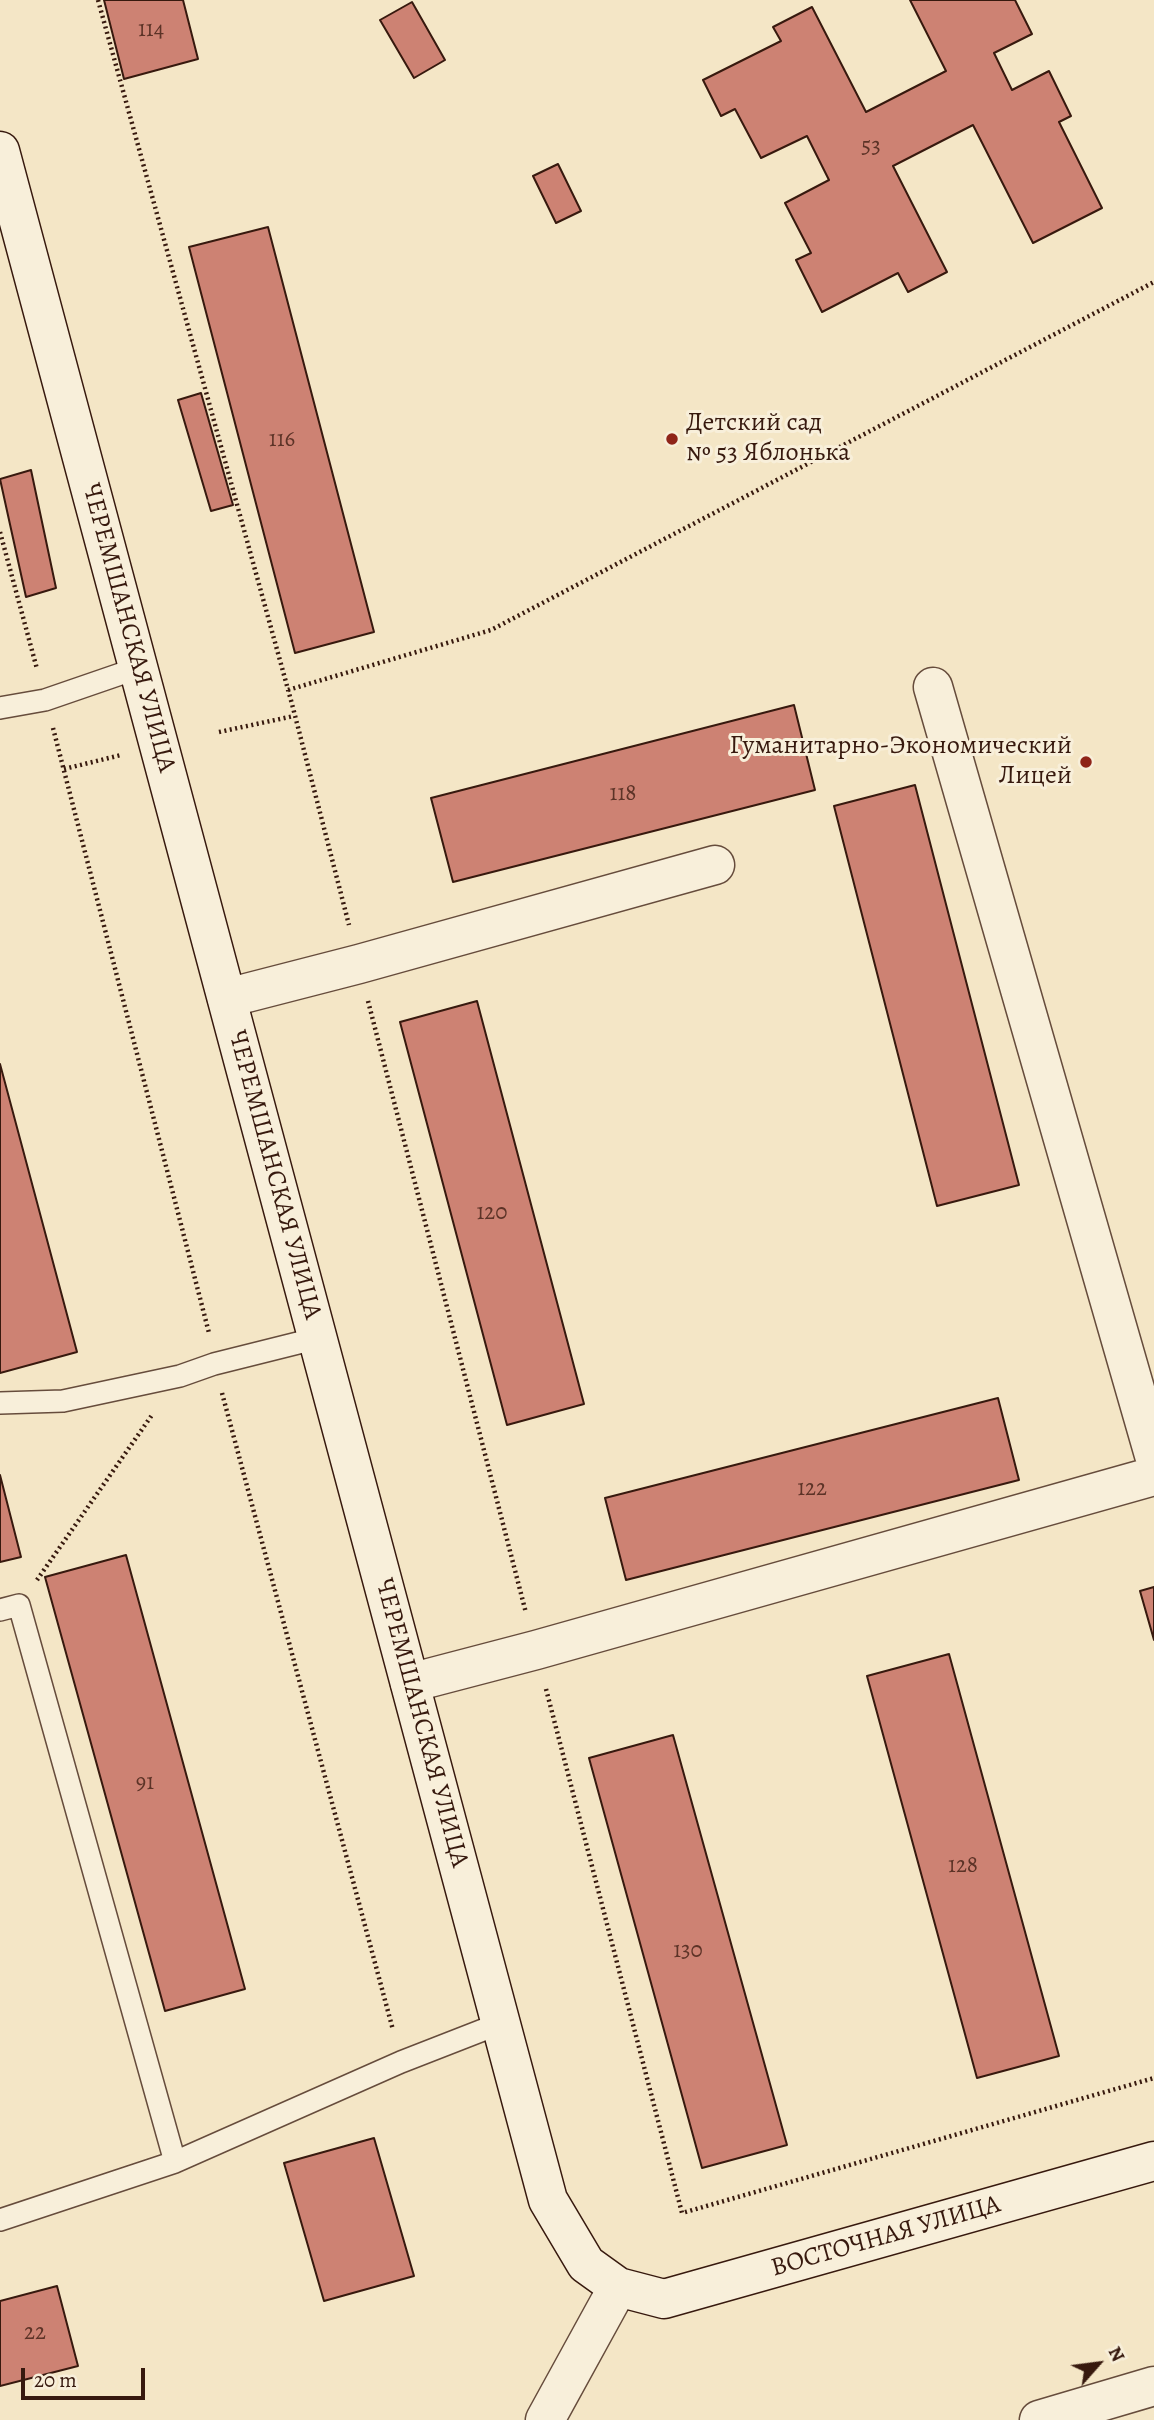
<!DOCTYPE html>
<html>
<head>
<meta charset="utf-8">
<style>
	body { margin:0 }
	#map { position:relative; width:1154px; height:2420px; overflow:hidden; background:#f4e6c6; font-family:Alegreya,serif }
	canvas { display:block }
	.north { position:absolute; left:1063px; top:2329px; width:70px; height:70px; -webkit-text-stroke:5px #f8efda; paint-order:stroke; rotate:62deg; font-size:19px; font-weight:700; line-height:28px; text-align:center; color:#37190e }
	.north::after { content:''; display:block; margin:auto; width:24px; height:32px; background:#37190e; clip-path:polygon(50% 0,100% 100%,50% 72%,0 100%) }
	.scale { position:absolute; left:21px; top:2368px; width:124px; height:32px; box-sizing:border-box; border:4px solid #37190e; border-top:0; padding-left:9px; font-size:21px; line-height:24px; white-space:nowrap; color:#37190e; -webkit-text-stroke:5px #f8efda; paint-order:stroke }
</style>
</head>
<body>
<div id="map">
<canvas width="1154" height="2420"></canvas>
<div class="north">N</div>
<div class="scale">20 m</div>
</div>
<script>
const g = document.querySelector('canvas').getContext('2d');
g.lineJoin = 'round';
function fillPath(path, color) {
  g.fillStyle = color;
  g.fill(path, 'evenodd');
}
function poly(rows) {
  const path = new Path2D();
  for (const r of rows) {
    path.moveTo(r[0], r[1]);
    for (let i = 2; i < r.length; i += 2) path.lineTo(r[i], r[i + 1]);
  }
  return path;
}
function stroke(path, color, width, dash) {
  g.strokeStyle = color;
  g.lineWidth = width;
  g.lineCap = dash ? 'butt' : 'round';
  g.setLineDash(dash || []);
  g.stroke(path);
}
function write(font, color, halo, rows, align = 'center') {
  g.font = font + ' Alegreya,serif';
  g.lineWidth = 6;
  g.setLineDash([]);
  g.textBaseline = 'middle';
  g.strokeStyle = halo;
  g.fillStyle = color;
  for (const [text, x, y, turn = 0] of rows) {
    g.save();
    g.translate(x, y);
    g.rotate((+turn || 0) * Math.PI / 180);
    g.textAlign = isNaN(turn) ? turn : align;
    if (halo) g.strokeText(text, 0, 0);
    g.fillText(text, 0, 0);
    g.restore();
  }
}
const building = poly([
	[104,0,183,0,198,59,124,79,104,0],
	[910,0,1015,0,1032,34,994,53,1012,90,1049,71,1071,116,1059,122,1102,208,1033,243,973,125,893,166,947,272,908,292,898,273,822,312,796,260,811,253,785,203,829,180,807,136,761,158,735,109,721,116,703,80,781,41,773,27,812,7,866,112,946,71,910,0],
	[412,2,445,60,414,78,380,20,412,2],
	[558,164,581,211,556,223,533,176,558,164],
	[268,227,374,632,295,653,189,247,268,227],
	[201,393,233,505,211,511,178,400,201,393],
	[31,470,56,588,26,597,0,479,31,470],
	[794,705,815,790,453,882,431,798,794,705],
	[915,785,1019,1185,937,1206,834,806,915,785],
	[477,1001,584,1404,507,1425,400,1022,477,1001],
	[0,1064,77,1352,0,1373,0,1064],
	[998,1398,1019,1480,626,1580,605,1498,998,1398],
	[0,1475,21,1557,0,1562,0,1475],
	[126,1555,245,1989,165,2011,45,1577,126,1555],
	[1154,1587,1154,1640,1140,1591,1154,1587],
	[949,1654,1059,2056,977,2078,867,1676,949,1654],
	[673,1735,787,2145,702,2168,589,1758,673,1735],
	[374,2138,414,2276,324,2301,284,2163,374,2138],
	[57,2286,78,2366,0,2386,0,2301,57,2286]
]);
fillPath(building, '#cd8273');
stroke(building, '#37190e', 2);
const lane = poly([
	[0,708,45,700,138,668],
	[0,1403,63,1401,180,1376,214,1364,318,1338],
	[0,1610,19,1605,175,2162,401,2062,501,2023],
	[0,2220,175,2162]
]);
const street = poly([
	[933,687,1154,1455],
	[227,998,359,964,715,865],
	[410,1683,536,1650,1154,1476],
	[545,2420,618,2287],
	[1039,2420,1154,2386]
]);
const secondary = poly([
	[0,151,548,2200,586,2264,618,2287,664,2299,1154,2161]
]);
stroke(lane, '#664c3c', 24);
stroke(street, '#664c3c', 41);
stroke(secondary, '#37190e', 41);
stroke(poly([
	[98,0,292,704,349,925],
	[0,532,37,669],
	[288,690,491,630,1154,282],
	[53,728,209,1333],
	[219,732,294,716],
	[64,769,121,755],
	[368,1001,526,1613],
	[222,1393,393,2030],
	[37,1580,152,1415],
	[546,1689,682,2213,1154,2078]
]), '#37190e', 4.5, [2, 3.5]);
stroke(lane, '#f8efda', 21);
stroke(street, '#f8efda', 38);
stroke(secondary, '#f8efda', 38);
for (const [x, y, r, color] of [
	[672,439,7,"#8f2418"],
	[1086,762,7,"#8f2418"]
]) {
  const dot = new Path2D();
  dot.arc(x, y, r, 0, 2 * Math.PI);
  g.fillStyle = color;
  g.fill(dot);
  stroke(dot, '#f8efda', 2.5);
}
write('23px', '#5c3327', null, [
	["114",151,30],
	["53",871,147],
	["116",282,440],
	["118",623,794],
	["120",492,1213],
	["122",812,1489],
	["91",145,1783],
	["128",963,1866],
	["130",688,1951],
	["22",35,2333]
]);
write('26px', '#37190e', '#f8efda', [
	["Детский сад",686,424],
	["№ 53 Яблонька",686,454],
	["Гуманитарно-Экономический",1072,747,"right"],
	["Лицей",1072,777,"right"]
], 'left');
write('26px', '#37190e', '#f8efda', [
	["ЧЕРЕМШАНСКАЯ УЛИЦА",128,628,75],
	["ЧЕРЕМШАНСКАЯ УЛИЦА",274,1175,75],
	["ЧЕРЕМШАНСКАЯ УЛИЦА",421,1723,75],
	["ВОСТОЧНАЯ УЛИЦА",886,2237,-16]
]);
</script>
</body>
</html>
